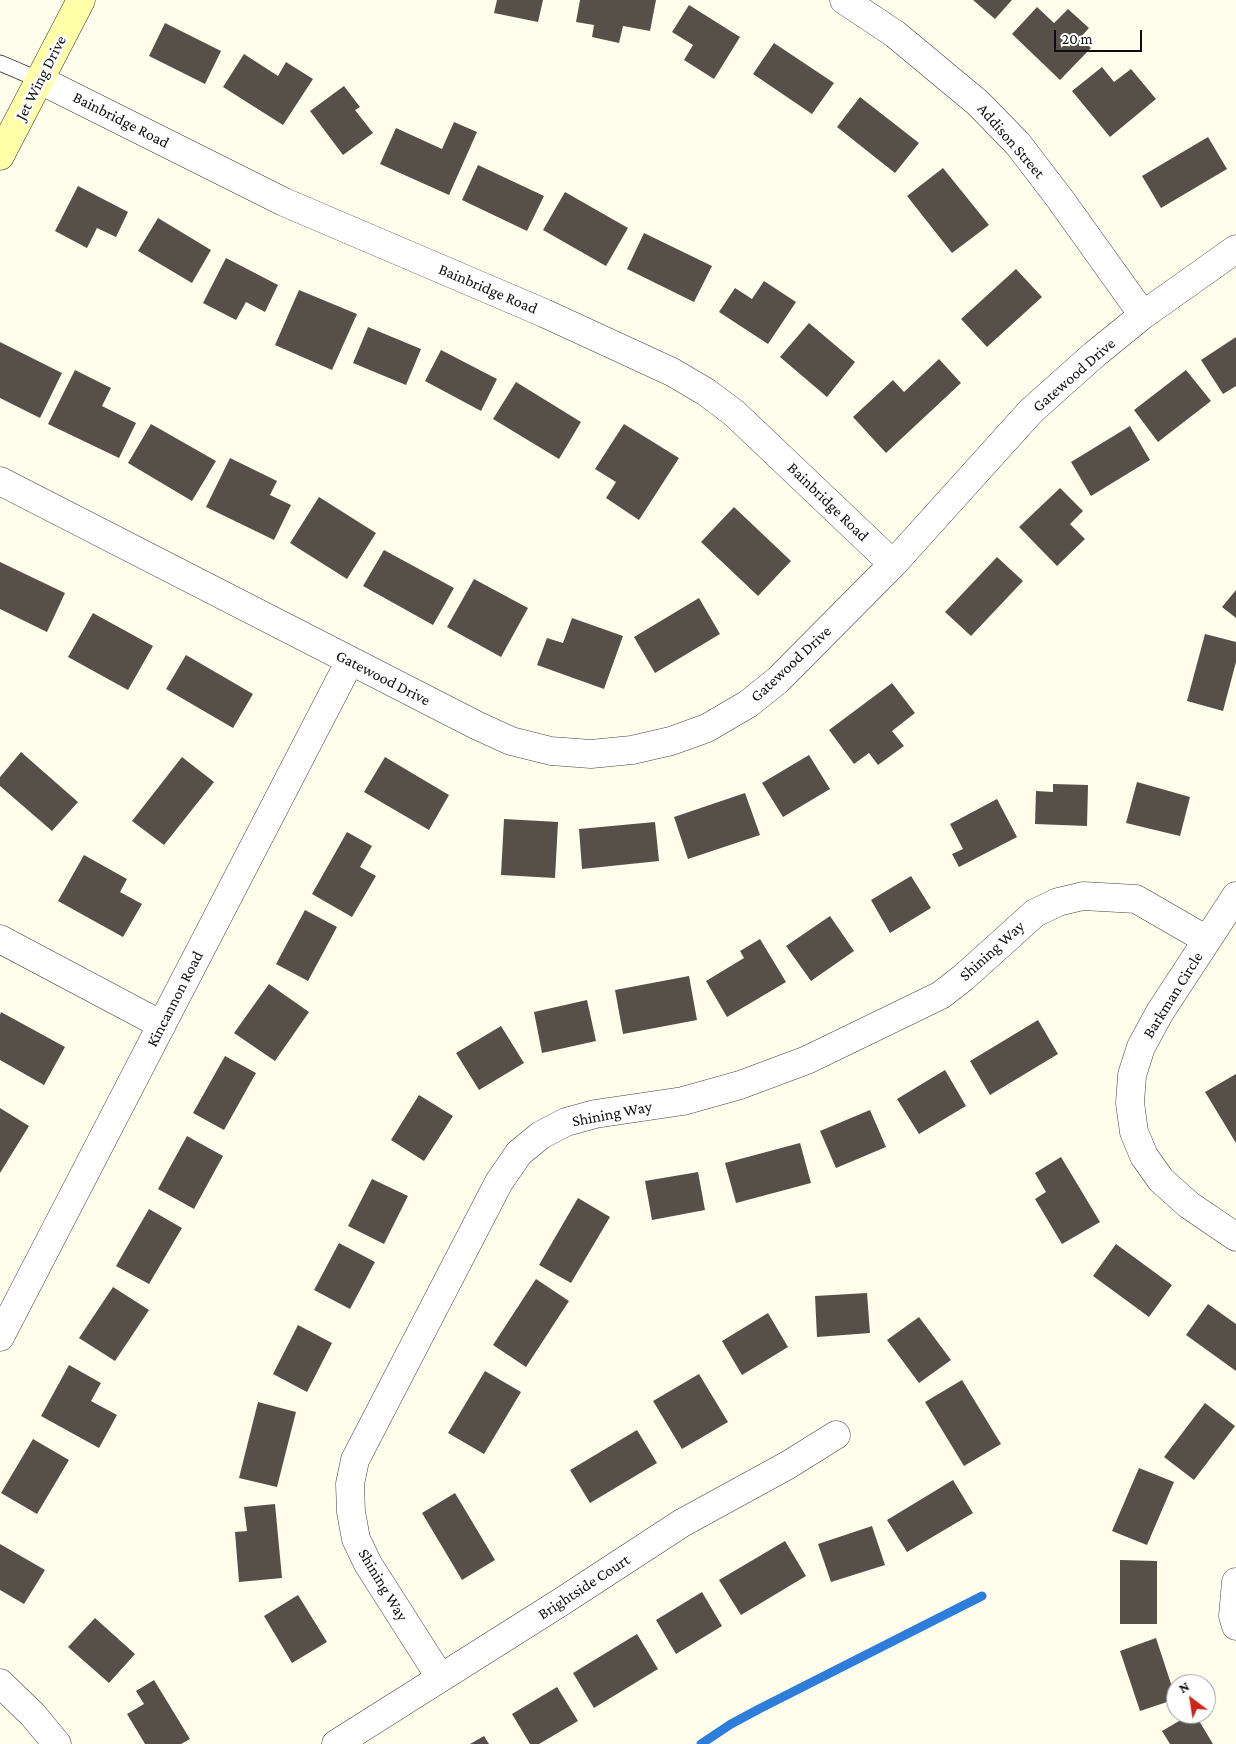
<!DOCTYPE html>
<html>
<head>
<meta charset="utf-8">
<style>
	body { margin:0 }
	#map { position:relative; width:1236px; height:1744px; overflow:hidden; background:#fffeed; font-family:"Crimson Pro",serif }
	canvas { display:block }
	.north { position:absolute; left:1166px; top:1674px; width:50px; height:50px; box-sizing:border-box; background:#fff; border:1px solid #9e9e9e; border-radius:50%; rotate:329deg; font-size:14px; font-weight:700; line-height:20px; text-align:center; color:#0d0d0d }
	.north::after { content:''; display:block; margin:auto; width:18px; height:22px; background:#cb2617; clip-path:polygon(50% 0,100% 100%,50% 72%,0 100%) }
	.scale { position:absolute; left:1054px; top:30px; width:88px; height:22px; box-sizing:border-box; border:2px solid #0d0d0d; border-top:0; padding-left:6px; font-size:15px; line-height:18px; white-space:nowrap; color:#0d0d0d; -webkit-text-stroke:4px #fff; paint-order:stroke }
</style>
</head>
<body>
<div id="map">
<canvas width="1236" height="1744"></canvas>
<div class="north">N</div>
<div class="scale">20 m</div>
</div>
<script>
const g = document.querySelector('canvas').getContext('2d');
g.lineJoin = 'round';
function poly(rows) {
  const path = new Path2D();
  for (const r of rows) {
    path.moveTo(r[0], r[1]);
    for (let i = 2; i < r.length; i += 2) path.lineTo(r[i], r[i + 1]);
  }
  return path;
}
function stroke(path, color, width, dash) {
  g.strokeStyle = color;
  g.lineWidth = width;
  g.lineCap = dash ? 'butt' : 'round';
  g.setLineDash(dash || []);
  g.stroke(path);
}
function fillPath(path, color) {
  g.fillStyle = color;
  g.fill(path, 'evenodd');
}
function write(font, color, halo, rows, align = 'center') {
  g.font = font + ' "Crimson Pro",serif';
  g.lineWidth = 5;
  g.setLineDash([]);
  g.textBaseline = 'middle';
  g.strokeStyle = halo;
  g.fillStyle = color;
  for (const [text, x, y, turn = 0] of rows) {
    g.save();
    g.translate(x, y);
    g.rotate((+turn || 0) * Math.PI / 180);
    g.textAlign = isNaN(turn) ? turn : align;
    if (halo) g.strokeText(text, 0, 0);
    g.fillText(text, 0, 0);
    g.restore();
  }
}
stroke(poly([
	[701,1744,731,1724,759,1709,982,1596]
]), '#2c7eda', 9);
fillPath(poly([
	[497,0,543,0,538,22,494,13],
	[580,0,656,0,650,31,623,26,619,43,592,37,594,25,576,22],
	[973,0,1012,0,995,19],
	[689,5,740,37,714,79,684,60,693,45,672,32],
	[1037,7,1054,23,1068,9,1089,28,1080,38,1091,48,1060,80,1012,34],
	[165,23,221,51,205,84,149,56],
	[774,43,834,83,812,114,753,74],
	[244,54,278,76,286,62,313,79,283,125,223,87],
	[1102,67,1114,82,1131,69,1156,99,1110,137,1072,91],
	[344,86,360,107,355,110,373,133,343,155,310,111],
	[860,97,919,143,895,173,837,127],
	[454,122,477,132,449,195,380,164,396,128,442,149],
	[1208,137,1227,169,1161,208,1142,176],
	[478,165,544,196,527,231,462,200],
	[943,168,989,225,952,253,907,196],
	[78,186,128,212,116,237,97,228,87,248,55,231],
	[565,192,628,228,606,266,543,230],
	[158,218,211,250,192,283,138,251],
	[644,233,712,266,694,302,627,269],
	[226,258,278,285,265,312,246,302,236,320,203,303],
	[1016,269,1042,297,987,347,961,319],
	[764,281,796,302,768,344,719,312,735,288,752,299],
	[299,290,357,314,332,370,275,345],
	[809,323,855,362,827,397,780,357],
	[368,327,421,349,406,385,353,363],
	[1236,337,1236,386,1223,394,1201,360],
	[0,342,62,373,40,418,0,398],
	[441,350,497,379,481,411,425,381],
	[939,359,961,383,886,453,853,417,893,380,904,392],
	[75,370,111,388,102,406,136,423,119,458,48,424],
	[1186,370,1211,401,1158,442,1134,410],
	[516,382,581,422,559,459,493,419],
	[151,424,216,461,192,501,128,463],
	[624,424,679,458,639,520,606,498,616,482,595,469],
	[1130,426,1150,460,1091,496,1071,462],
	[230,458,277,481,270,495,291,505,274,540,206,507],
	[1060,488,1083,511,1070,524,1085,539,1057,566,1019,527],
	[319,497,376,533,347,579,290,543],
	[734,507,791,561,758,596,701,542],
	[384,550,454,588,433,625,363,586],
	[997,557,1023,581,971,636,945,612],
	[0,562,65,593,47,632,0,609],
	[474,579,528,608,501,657,447,627],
	[1236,590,1236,618,1222,607],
	[699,598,720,634,655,673,634,637],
	[93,613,153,646,128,690,68,657],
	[572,618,623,636,604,689,537,665,547,638,563,643],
	[1205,634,1236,642,1236,662,1223,711,1187,701],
	[186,655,253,694,233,728,166,689],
	[892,683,915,713,892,731,904,746,878,765,869,753,854,764,829,730],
	[21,752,78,802,52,831,0,786,0,777],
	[809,755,830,789,783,817,762,783],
	[182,757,214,782,164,845,132,821],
	[385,757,449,795,429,830,364,792],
	[1137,782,1190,797,1180,836,1126,823],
	[1053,784,1088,785,1087,826,1035,824,1036,791,1053,792],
	[745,793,760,835,688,859,674,817],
	[997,799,1017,837,959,867,952,854,963,849,950,824],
	[504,819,558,822,555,878,501,875],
	[655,822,659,861,582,869,579,829],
	[347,832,372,846,360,867,376,876,352,917,312,894],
	[84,855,127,879,120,892,142,904,123,937,58,901],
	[911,876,931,908,890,933,871,900],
	[305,910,337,927,308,981,276,964],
	[830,916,854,951,811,981,786,946],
	[760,939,786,982,727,1017,706,981,744,958,740,951],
	[689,976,697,1020,623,1034,615,990],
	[269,984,309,1012,275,1061,234,1033],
	[587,1000,596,1041,542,1053,534,1012],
	[1,1012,65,1047,44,1085,0,1060,0,1015],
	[1038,1020,1058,1054,990,1095,970,1061],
	[501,1026,524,1063,479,1090,456,1053],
	[225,1056,256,1073,224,1130,193,1113],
	[945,1070,966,1106,919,1134,897,1099],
	[1236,1074,1236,1143,1205,1092],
	[419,1095,453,1116,424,1161,391,1140],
	[0,1108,29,1126,0,1173],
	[870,1110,886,1147,836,1168,820,1131],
	[187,1136,223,1156,194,1209,158,1189],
	[800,1143,811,1183,736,1203,725,1163],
	[1061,1157,1100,1222,1062,1244,1035,1199,1046,1192,1035,1173],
	[698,1172,705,1210,652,1220,645,1181],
	[372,1179,408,1196,384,1244,348,1226],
	[578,1198,610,1217,571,1283,539,1265],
	[149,1209,182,1228,149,1284,116,1266],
	[339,1243,375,1262,350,1309,314,1290],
	[1116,1244,1172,1285,1149,1317,1093,1276],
	[536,1279,569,1301,526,1367,493,1345],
	[113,1287,149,1310,115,1361,79,1338],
	[867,1293,870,1333,817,1337,815,1296],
	[1208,1304,1236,1324,1236,1371,1186,1335],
	[768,1313,788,1347,742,1375,722,1341],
	[919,1317,951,1360,919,1383,887,1340],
	[298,1325,332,1343,307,1392,273,1374],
	[69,1365,101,1383,91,1401,117,1415,99,1448,41,1416],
	[485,1371,521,1392,484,1454,448,1433],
	[699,1374,728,1422,682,1449,653,1401],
	[962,1380,1001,1444,964,1466,925,1402],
	[258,1402,296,1412,277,1487,239,1478],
	[1205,1403,1235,1426,1194,1480,1164,1457],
	[637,1430,657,1463,590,1503,570,1470],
	[33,1439,69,1460,37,1514,1,1493],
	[1139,1468,1174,1482,1147,1545,1112,1531],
	[953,1480,973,1513,907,1552,887,1520],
	[455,1493,495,1560,462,1580,422,1513],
	[275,1504,282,1578,239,1582,235,1532,247,1531,244,1507],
	[872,1526,885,1565,831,1582,818,1544],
	[785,1541,806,1576,741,1615,719,1580],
	[0,1544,45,1570,24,1604,0,1590],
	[1120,1560,1157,1561,1157,1624,1120,1624],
	[702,1592,722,1626,676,1654,656,1620],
	[298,1595,327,1642,292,1663,264,1616],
	[95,1618,135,1654,109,1683,68,1647],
	[637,1634,658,1669,594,1708,573,1673],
	[1156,1638,1176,1699,1140,1711,1120,1651],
	[154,1680,190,1739,181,1744,145,1744,127,1714,144,1704,136,1691],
	[557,1687,578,1721,539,1744,530,1744,512,1714],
	[1191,1714,1195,1714,1213,1744,1170,1744,1162,1731],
	[484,1736,489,1744,470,1744]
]), '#575048');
const service = poly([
	[0,63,40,80]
]);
const minor = poly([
	[844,0,895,34,978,103,1018,144,1060,199,1143,315],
	[40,80,284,202,544,313,672,372,706,392,734,413,893,564],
	[0,481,476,725,511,741,551,751,591,754,632,750,671,741,707,728,748,704,778,680,893,564,1031,411,1095,354,1143,315,1236,249],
	[1236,896,1160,1012,1141,1047,1132,1075,1130,1103,1134,1132,1144,1156,1161,1180,1189,1205,1236,1237],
	[0,939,162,1025],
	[0,1337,350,661],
	[1236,1582,1233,1616,1236,1626],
	[440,1677,368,1564,356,1539,351,1512,350,1484,355,1460,499,1182,519,1153,541,1135,566,1122,595,1114,683,1101,740,1085,807,1060,941,995,964,977,1035,913,1058,902,1083,896,1136,899,1207,940],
	[0,1683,33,1715,57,1744],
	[336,1744,561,1602,682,1523,788,1465,836,1435]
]);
const secondary = poly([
	[0,156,81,0]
]);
stroke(service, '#404040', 17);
stroke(minor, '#404040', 29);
stroke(secondary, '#2f2f2f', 29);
stroke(service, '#fff', 15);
stroke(minor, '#fff', 28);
stroke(secondary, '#feffa8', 28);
write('16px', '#0d0d0d', '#fff', [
	["Jet Wing Drive",41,78,-63],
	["Bainbridge Road",121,120,27],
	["Addison Street",1011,141,49],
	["Bainbridge Road",488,289,23],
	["Gatewood Drive",1074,375,-41],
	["Bainbridge Road",828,502,44],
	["Gatewood Drive",791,664,-43],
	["Gatewood Drive",383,678,27],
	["Shining Way",992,951,-42],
	["Barkman Circle",1173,995,-58],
	["Kincannon Road",175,999,-63],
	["Shining Way",612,1114,-11],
	["Shining Way",383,1585,59],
	["Brightside Court",584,1587,-33]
]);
</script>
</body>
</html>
